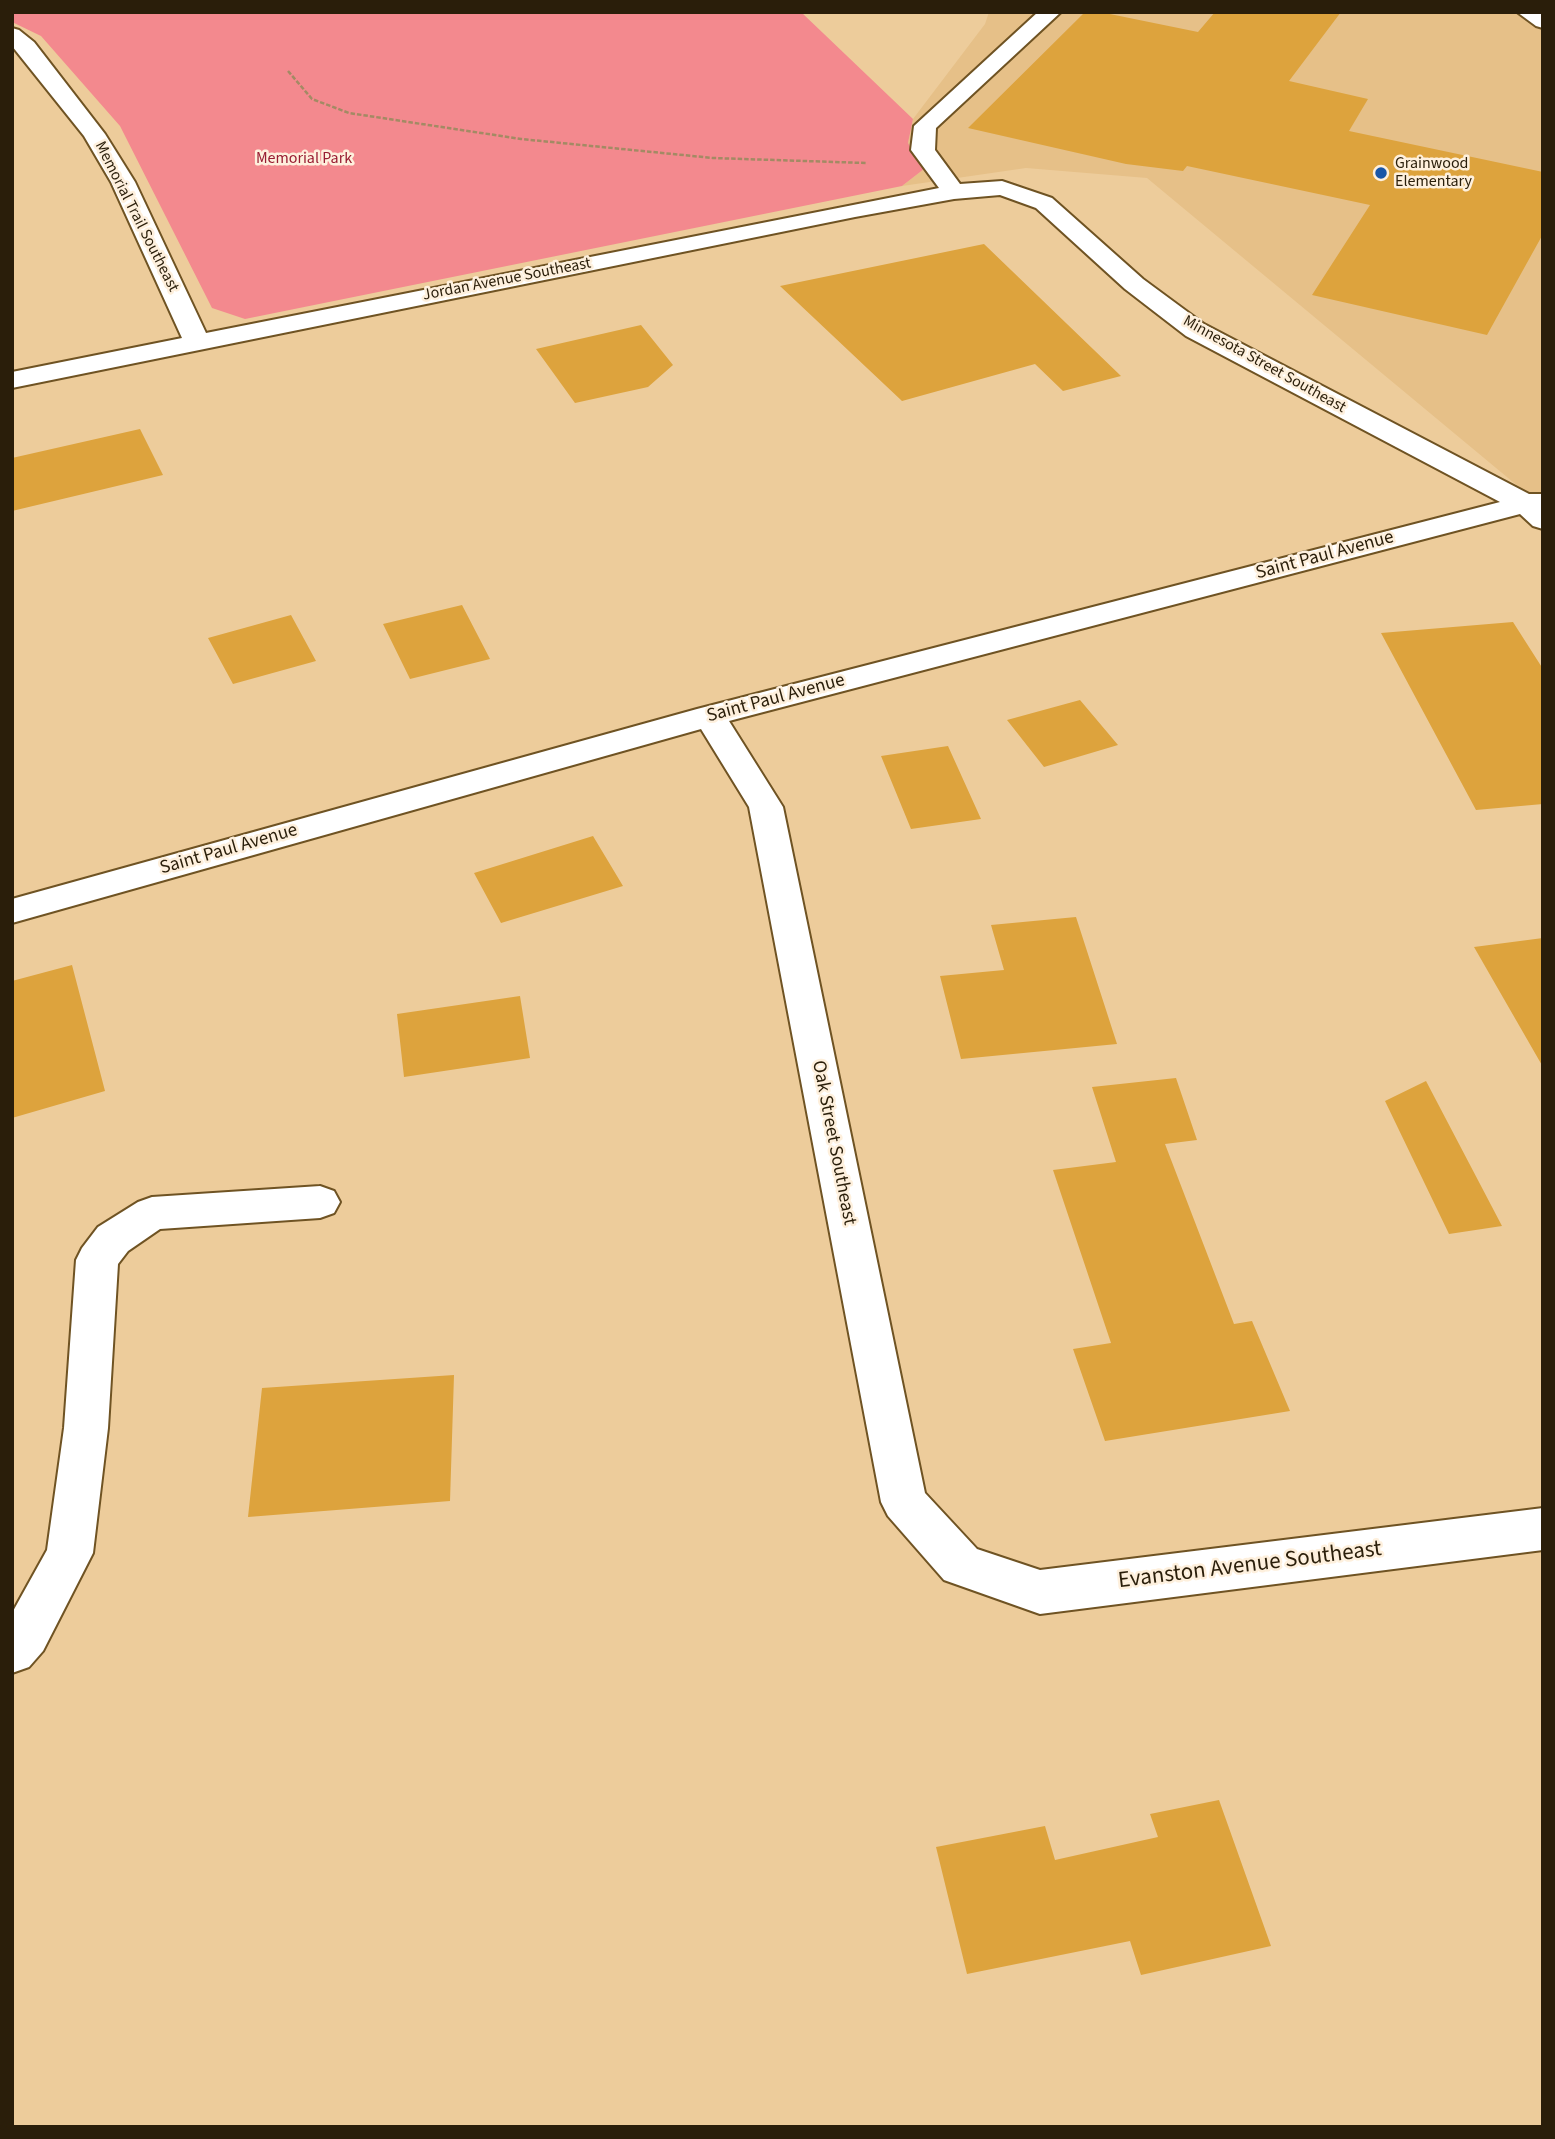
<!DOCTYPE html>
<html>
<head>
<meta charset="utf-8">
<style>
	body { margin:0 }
	#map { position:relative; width:1555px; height:2139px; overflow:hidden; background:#edcc9b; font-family:"Source Sans 3",sans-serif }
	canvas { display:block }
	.frame { position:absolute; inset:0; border:14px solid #2a1e0a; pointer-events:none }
</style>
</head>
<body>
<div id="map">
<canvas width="1555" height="2139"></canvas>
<div class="frame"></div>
</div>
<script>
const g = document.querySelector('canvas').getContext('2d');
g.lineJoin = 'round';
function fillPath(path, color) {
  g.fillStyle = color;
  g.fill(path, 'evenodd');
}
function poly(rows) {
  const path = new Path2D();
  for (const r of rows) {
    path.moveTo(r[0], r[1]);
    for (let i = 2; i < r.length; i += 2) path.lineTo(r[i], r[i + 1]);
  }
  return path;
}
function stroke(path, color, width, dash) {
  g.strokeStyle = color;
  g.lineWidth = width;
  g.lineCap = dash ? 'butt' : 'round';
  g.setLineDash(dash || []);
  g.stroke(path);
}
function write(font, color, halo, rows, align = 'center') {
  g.font = font + ' "Source Sans 3",sans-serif';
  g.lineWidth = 5;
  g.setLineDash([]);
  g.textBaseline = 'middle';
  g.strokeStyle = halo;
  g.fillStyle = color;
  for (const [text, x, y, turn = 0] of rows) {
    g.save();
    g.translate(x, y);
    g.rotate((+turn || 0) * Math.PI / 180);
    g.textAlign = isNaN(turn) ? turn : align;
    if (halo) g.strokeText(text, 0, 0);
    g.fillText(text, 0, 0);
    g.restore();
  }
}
fillPath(poly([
	[989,12,1543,12,1543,507,1147,178,1026,168,902,186,924,169,908,143,913,119,985,24]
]), '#e6c088');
fillPath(poly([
	[12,12,801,12,913,119,908,143,924,169,902,186,245,319,212,308,120,126,41,36,12,22]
]), '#f3898e');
fillPath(poly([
	[1085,12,1100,12,1198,32,1215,12,1341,12,1289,81,1368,99,1349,131,1543,172,1543,234,1487,335,1312,295,1370,205,1187,166,1183,171,1126,164,968,128],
	[984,244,1121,376,1063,391,1035,364,902,401,780,286],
	[641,325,673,365,648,387,575,403,536,349],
	[140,429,163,475,12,511,12,458],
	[462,605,490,659,410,679,383,624],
	[291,615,316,661,233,684,208,638],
	[1513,622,1543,669,1543,804,1476,810,1381,633],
	[1080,700,1118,745,1044,767,1007,720],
	[948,746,981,819,911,829,881,756],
	[593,836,623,886,501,923,474,873],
	[1076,917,1117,1044,961,1059,940,976,1004,970,991,925],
	[1543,938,1543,1067,1474,947],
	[72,965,105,1091,12,1118,12,981],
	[520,996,530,1058,404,1077,397,1014],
	[1176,1078,1197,1140,1165,1144,1234,1324,1252,1321,1290,1411,1105,1441,1073,1349,1111,1343,1053,1170,1116,1162,1092,1087],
	[1426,1081,1502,1226,1449,1234,1385,1101],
	[454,1375,450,1501,248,1517,262,1388],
	[1219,1800,1271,1946,1141,1975,1130,1941,967,1974,936,1847,1045,1826,1055,1860,1158,1837,1150,1814]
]), '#dda33d');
const minor = poly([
	[1038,12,1061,12,936,128,935,150,960,184,1002,181,1052,198,1143,279,1204,324,1529,494,1543,494,1543,529,1533,526,1520,514,729,721,783,807,925,1493,977,1549,1040,1570,1543,1508,1543,1550,1040,1614,944,1580,888,1516,881,1502,749,807,701,729,12,923,12,899,697,709,1500,502,1186,336,1125,289,1036,208,1000,195,954,199,855,217,12,388,12,372,182,338,111,182,84,136,12,46,12,28,19,30,34,42,105,134,135,182,206,333,939,188,911,150,914,126,1038,12],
	[1517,12,1542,12,1543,28,1536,26,1517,12],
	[320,1186,334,1191,340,1202,334,1213,320,1218,160,1229,128,1251,118,1264,108,1428,93,1553,43,1651,29,1667,12,1673,12,1613,47,1550,64,1428,76,1260,82,1248,98,1227,138,1202,152,1197,320,1186]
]);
stroke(minor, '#6f5323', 4);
stroke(poly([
	[288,71,312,99,349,113,521,139,713,158,866,163]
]), '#a38a64', 2.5, [4.5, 2]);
fillPath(minor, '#fff');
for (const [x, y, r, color] of [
	[1381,173,7,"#1956a7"]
]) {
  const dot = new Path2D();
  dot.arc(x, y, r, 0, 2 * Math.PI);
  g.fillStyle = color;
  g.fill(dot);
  stroke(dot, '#fef0dd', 2.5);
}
write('16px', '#981c32', '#fef0dd', [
	["Memorial Park",304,159]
]);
write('16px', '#2a1e0a', '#fef0dd', [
	["Grainwood",1395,164],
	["Elementary",1395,182]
], 'left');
write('16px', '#2a1e0a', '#fef0dd', [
	["Memorial Trail Southeast",136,217,63],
	["Jordan Avenue Southeast",507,280,-11],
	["Minnesota Street Southeast",1264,365,29]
]);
write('19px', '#2a1e0a', '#fef0dd', [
	["Saint Paul Avenue",1325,556,-15],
	["Saint Paul Avenue",776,699,-15],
	["Saint Paul Avenue",229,850,-16],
	["Oak Street Southeast",833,1143,79]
]);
write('23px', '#2a1e0a', '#fef0dd', [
	["Evanston Avenue Southeast",1250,1566,-7]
]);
</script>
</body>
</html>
